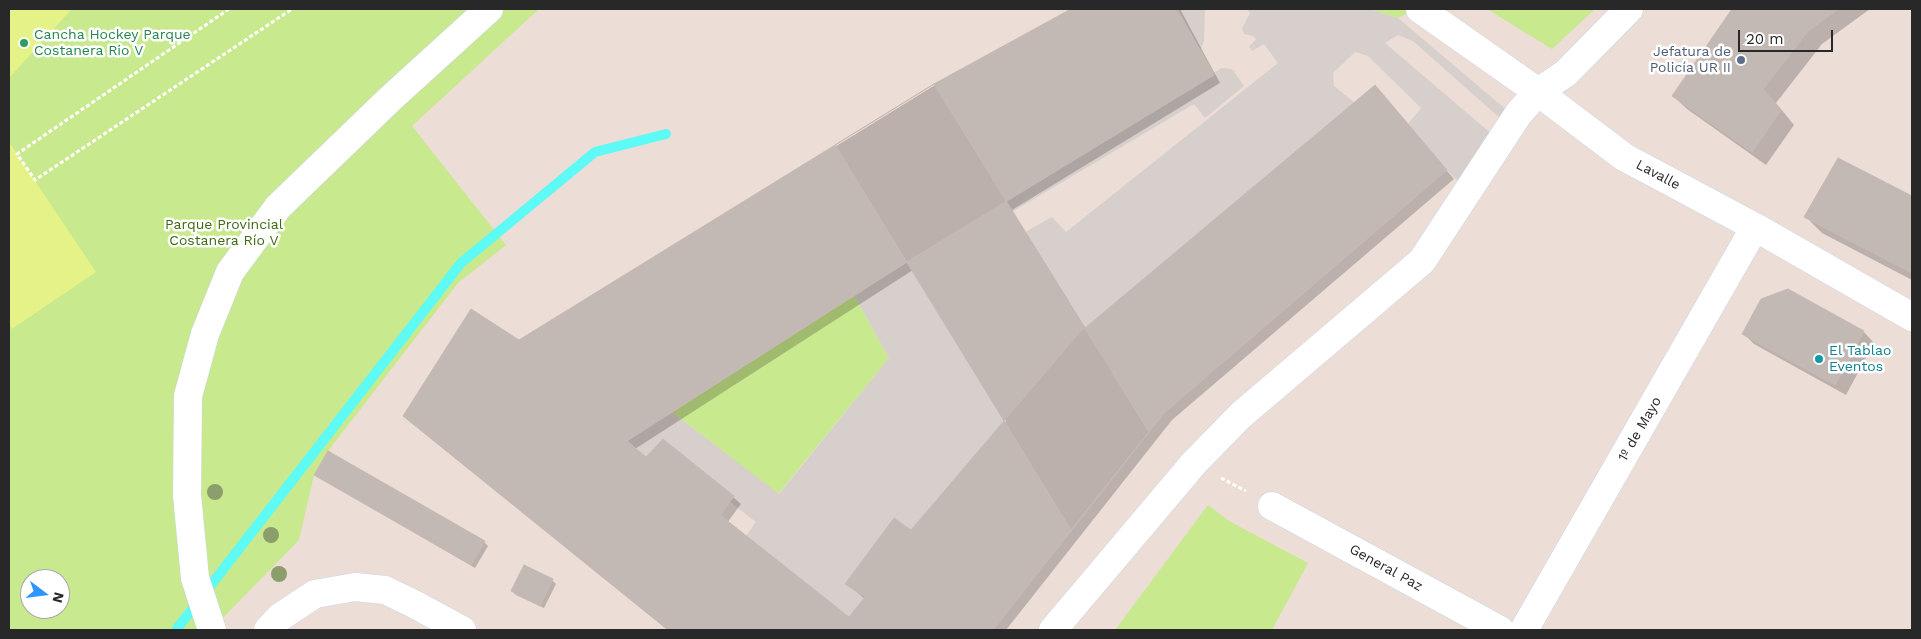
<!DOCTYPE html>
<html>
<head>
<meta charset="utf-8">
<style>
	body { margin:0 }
	#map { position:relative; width:1921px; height:639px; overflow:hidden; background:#ecddd7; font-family:"Work Sans",sans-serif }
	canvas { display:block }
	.frame { position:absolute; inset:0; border:10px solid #282828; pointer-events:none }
	.north { position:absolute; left:20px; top:569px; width:50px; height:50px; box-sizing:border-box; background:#fff; border:1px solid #a9a9a9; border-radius:50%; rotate:105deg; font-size:14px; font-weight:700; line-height:20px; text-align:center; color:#282828 }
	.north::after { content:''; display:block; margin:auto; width:18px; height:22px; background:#3195ff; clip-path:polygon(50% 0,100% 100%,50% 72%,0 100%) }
	.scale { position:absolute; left:1738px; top:30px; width:95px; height:22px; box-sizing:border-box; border:2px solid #282828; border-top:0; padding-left:6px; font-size:15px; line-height:18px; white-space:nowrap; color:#282828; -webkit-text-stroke:4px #fff; paint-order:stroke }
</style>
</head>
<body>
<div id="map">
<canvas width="1921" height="639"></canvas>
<div class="frame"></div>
<div class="north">N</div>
<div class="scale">20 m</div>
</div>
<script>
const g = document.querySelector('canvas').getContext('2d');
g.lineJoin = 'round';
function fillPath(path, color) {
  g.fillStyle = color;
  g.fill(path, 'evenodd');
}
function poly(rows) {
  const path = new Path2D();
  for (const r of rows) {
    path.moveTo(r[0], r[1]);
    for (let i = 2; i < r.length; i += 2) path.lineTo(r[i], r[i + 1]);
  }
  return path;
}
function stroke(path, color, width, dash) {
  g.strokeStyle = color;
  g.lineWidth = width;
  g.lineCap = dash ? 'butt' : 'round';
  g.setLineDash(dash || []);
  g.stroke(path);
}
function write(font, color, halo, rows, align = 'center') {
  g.font = font + ' "Work Sans",sans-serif';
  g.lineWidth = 5;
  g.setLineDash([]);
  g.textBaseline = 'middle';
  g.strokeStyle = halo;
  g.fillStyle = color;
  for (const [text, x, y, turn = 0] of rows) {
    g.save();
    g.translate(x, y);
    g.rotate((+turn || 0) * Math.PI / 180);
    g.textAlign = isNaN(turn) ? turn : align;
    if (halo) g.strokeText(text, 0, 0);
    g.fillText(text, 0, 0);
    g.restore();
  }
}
fillPath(poly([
	[9,9,539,9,412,126,506,245,458,283,328,451,314,475,299,540,211,630,9,630],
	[30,579,60,579,60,609,30,609],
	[1369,9,1415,9,1398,18],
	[1487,9,1595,9,1552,49],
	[854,295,889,358,778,494,672,412],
	[1208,505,1229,521,1308,563,1272,630,1115,630]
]), '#c8e98d');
fillPath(poly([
	[9,9,72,9,9,78],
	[9,142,96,272,12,329,9,324]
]), '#e4f288');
fillPath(poly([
	[1177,9,1205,9,1204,41,1200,51],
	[1247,9,1369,9,1398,18,1516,118,1510,127,1413,41,1398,35,1385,43,1501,142,1468,191,1447,170,1408,124,1421,108,1368,56,1355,52,1333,73,1334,86,1355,103,1079,333,911,530,894,518,845,584,865,597,849,617,746,536,756,522,730,502,734,496,663,439,646,457,627,441,672,412,779,494,889,358,854,295,1222,68,1232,69,1244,86,1205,118,1194,104,1000,219,1011,240,1052,217,1066,232,1278,63,1264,44,1252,51,1249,47,1256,39,1253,36,1244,34,1242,28,1250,13]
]), '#d7cfcb');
fillPath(poly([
	[1073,9,1180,9,1220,83,1012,210,1086,329,1383,95,1454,179,1172,420,1006,630,668,630,404,416,519,342,935,85],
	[913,270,1006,421,911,531,847,584,865,599,849,618,727,523,741,504,733,497,646,458,635,449],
	[1734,9,1870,9,1822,44,1776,103,1794,125,1766,165,1687,109,1673,96],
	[1838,159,1912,197,1912,280,1822,233,1806,217],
	[1864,332,1874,343,1846,395,1754,344,1743,333],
	[316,475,484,542,488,546,475,568],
	[552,580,556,584,544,608,516,595,512,591]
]), '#0003');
stroke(poly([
	[176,630,461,263,595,152,666,134]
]), '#5efaf5', 10);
const building = poly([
	[1071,9,1177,9,1214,75,910,260,627,441,646,457,663,439,734,496,720,515,849,617,865,597,845,584,894,518,911,530,1079,333,1375,85,1447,170,1164,413,993,630,668,630,403,416,471,309,519,340,934,84,1071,9],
	[1732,9,1838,9,1808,31,1763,89,1781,110,1752,152,1672,96,1732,9],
	[934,84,1149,432,1071,530,835,145,934,84],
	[1838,158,1912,196,1912,273,1804,217,1838,158],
	[1788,289,1864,331,1835,385,1742,334,1761,299,1788,289],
	[328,451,485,541,471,565,314,475,328,451],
	[524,565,553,579,540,606,511,591,524,565]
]);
fillPath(building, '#c3b9b4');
stroke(building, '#c7b9b1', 1);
const minor = poly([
	[1420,9,1538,92,1624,157,1755,227,1912,317],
	[1272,506,1500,630],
	[212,630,195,578,187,495,188,396,205,334,230,272,278,207,391,98,489,9],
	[268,630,280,617,315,594,355,587,385,590,414,604,462,630],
	[1053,630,1194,463,1241,415,1422,261,1519,113,1538,92,1566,73,1629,9],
	[1524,630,1755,227]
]);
stroke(minor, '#ccd7e3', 29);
stroke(poly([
	[229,9,17,154,35,180,292,9],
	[1221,478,1246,491]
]), '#fff', 3, [4, 2.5]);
stroke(minor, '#fff', 28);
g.fillStyle = '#8c9e6b';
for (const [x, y] of [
	[215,492],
	[271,535],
	[279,574]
]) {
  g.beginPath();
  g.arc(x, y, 8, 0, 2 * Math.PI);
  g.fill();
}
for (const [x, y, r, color] of [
	[24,43,5,"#2e9e5b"],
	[1741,60,5,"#5c6f8a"],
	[1819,359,5,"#0f9aa8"]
]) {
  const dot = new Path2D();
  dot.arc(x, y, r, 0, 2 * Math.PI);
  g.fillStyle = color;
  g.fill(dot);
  stroke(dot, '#fff', 2);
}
write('14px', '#27864d', '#fff', [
	["Cancha Hockey Parque",34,35],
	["Costanera Rio V",34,51]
], 'left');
write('14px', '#4e5e75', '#fff', [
	["Jefatura de",1731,52],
	["Policía UR II",1731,68]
], 'right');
write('14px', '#282828', '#fff', [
	["Lavalle",1658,175,28],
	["1º de Mayo",1640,429,-60],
	["General Paz",1386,568,29]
]);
write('14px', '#3e6a12', '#fff', [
	["Parque Provincial",224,225],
	["Costanera Río V",224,241]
]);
write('14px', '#0d838f', '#fff', [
	["El Tablao",1829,351],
	["Eventos",1829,367]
], 'left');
</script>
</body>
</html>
